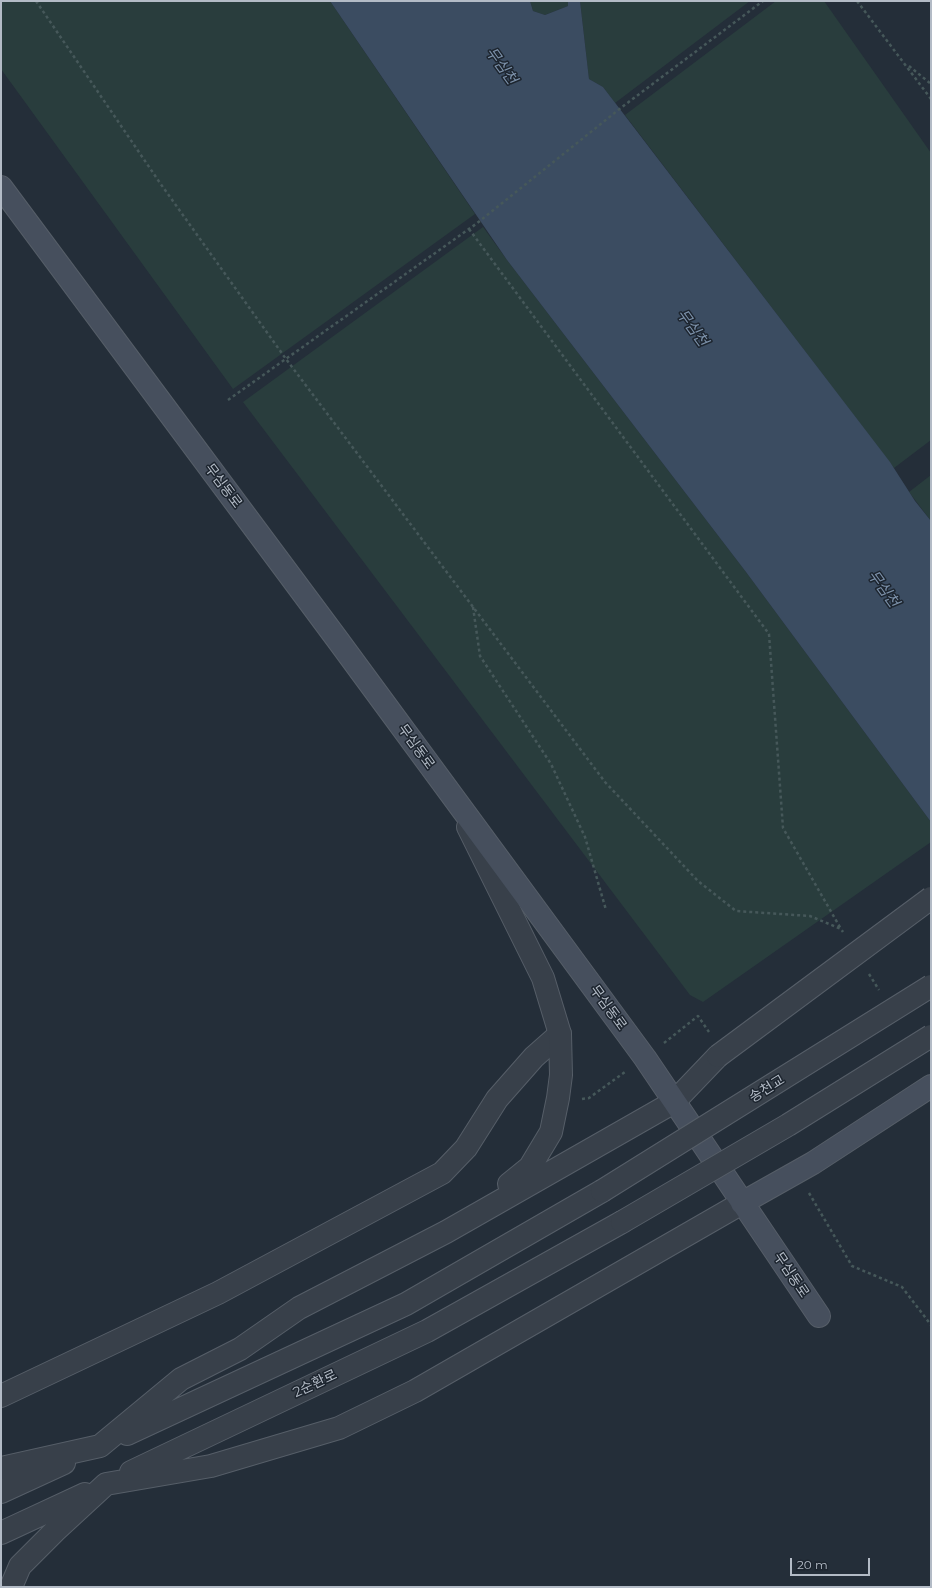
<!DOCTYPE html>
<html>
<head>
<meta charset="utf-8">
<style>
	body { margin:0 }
	#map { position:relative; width:932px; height:1588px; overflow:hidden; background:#242e39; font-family:Montserrat,sans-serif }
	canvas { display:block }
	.frame { position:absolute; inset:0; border:2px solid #b3bbc6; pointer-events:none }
	.scale { position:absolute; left:790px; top:1558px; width:80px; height:18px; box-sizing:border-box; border:2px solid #b3bbc6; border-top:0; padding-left:5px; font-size:12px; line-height:14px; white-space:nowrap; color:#b3bbc6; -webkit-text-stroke:3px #1d252f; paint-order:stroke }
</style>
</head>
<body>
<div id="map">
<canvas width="932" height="1588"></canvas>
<div class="frame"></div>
<div class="scale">20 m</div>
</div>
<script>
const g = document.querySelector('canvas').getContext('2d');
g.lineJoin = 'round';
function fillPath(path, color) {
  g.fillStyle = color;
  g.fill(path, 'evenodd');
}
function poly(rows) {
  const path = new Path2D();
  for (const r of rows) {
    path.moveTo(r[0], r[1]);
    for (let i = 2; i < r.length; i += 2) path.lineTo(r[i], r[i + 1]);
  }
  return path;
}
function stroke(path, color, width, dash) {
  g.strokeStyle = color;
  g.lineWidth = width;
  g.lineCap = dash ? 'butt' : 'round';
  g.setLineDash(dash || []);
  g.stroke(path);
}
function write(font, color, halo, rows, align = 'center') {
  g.font = font + ' Montserrat,"Noto Sans KR",sans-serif';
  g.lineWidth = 3;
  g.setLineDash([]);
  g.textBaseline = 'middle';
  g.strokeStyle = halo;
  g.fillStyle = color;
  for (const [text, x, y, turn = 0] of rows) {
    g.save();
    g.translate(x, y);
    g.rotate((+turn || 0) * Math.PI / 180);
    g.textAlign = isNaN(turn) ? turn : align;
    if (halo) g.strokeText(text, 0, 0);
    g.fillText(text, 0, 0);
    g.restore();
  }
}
fillPath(poly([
	[1,1,330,1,475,214,233,389,1,69],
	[530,1,568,1,568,6,545,15,533,11],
	[580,1,750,1,615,103,603,87,589,79],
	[776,1,824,1,931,153,931,440,894,468,625,115],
	[483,227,507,260,746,572,931,822,931,842,703,1002,690,995,243,402],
	[931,475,931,521,909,492]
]), '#293d3d');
fillPath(poly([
	[330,1,530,1,533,11,545,15,568,6,568,1,580,1,589,79,603,87,890,462,915,501,931,521,931,822,746,572,507,260]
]), '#3b4c61');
const minor = poly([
	[1,1396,218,1293,442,1173,466,1148,497,1099,534,1057,560,1034]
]);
const tertiary = poly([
	[468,827,543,978,560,1034,561,1075,558,1098,551,1132,530,1167,509,1184],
	[127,1434,406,1304,602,1191],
	[1,1468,100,1446,181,1379,240,1349,299,1308,446,1232,674,1102,718,1056],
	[131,1472,427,1331,622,1222],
	[1,1492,64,1463],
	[1,1533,85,1494],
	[11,1587,20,1566,55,1531,106,1484,211,1466,339,1428,415,1391,742,1203]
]);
const secondary = poly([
	[1,187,337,639,645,1058,819,1316],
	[742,1203,813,1163,931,1086]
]);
stroke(minor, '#565e68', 24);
stroke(tertiary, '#565e68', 24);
stroke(secondary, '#565e68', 24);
stroke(poly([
	[36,1,160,183,286,359,605,782,698,881,736,911,810,916,841,929,843,932],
	[857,1,931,99],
	[909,66,931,84],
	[469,229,769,634,783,828,841,929],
	[228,400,476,224,622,107,763,1],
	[473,607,480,656,551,764,585,837,606,910],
	[869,974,879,990],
	[664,1043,698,1016,709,1032],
	[582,1099,589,1098,625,1072],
	[809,1193,852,1266,902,1287,931,1325]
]), '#46585a', 2.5, [3, 3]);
stroke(minor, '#38404a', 22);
stroke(tertiary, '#38404a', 22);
stroke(secondary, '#464f5d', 22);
const tertiaryBridge = poly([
	[718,1056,931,898],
	[602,1191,931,986],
	[622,1222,788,1125,931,1036]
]);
stroke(tertiaryBridge, '#565e68', 24, []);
stroke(tertiaryBridge, '#38404a', 22);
write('14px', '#b3bbc6', '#1d252f', [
	["무심동로",223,486,53],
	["무심동로",416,747,54],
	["무심동로",608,1008,54],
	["송천교",767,1089,-32],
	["무심동로",791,1275,56],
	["2순환로",315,1384,-25]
]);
write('italic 15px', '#7d92ab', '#1d252f', [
	["무심천",501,66,54],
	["무심천",692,328,54],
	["무심천",883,589,54]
]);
</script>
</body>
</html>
